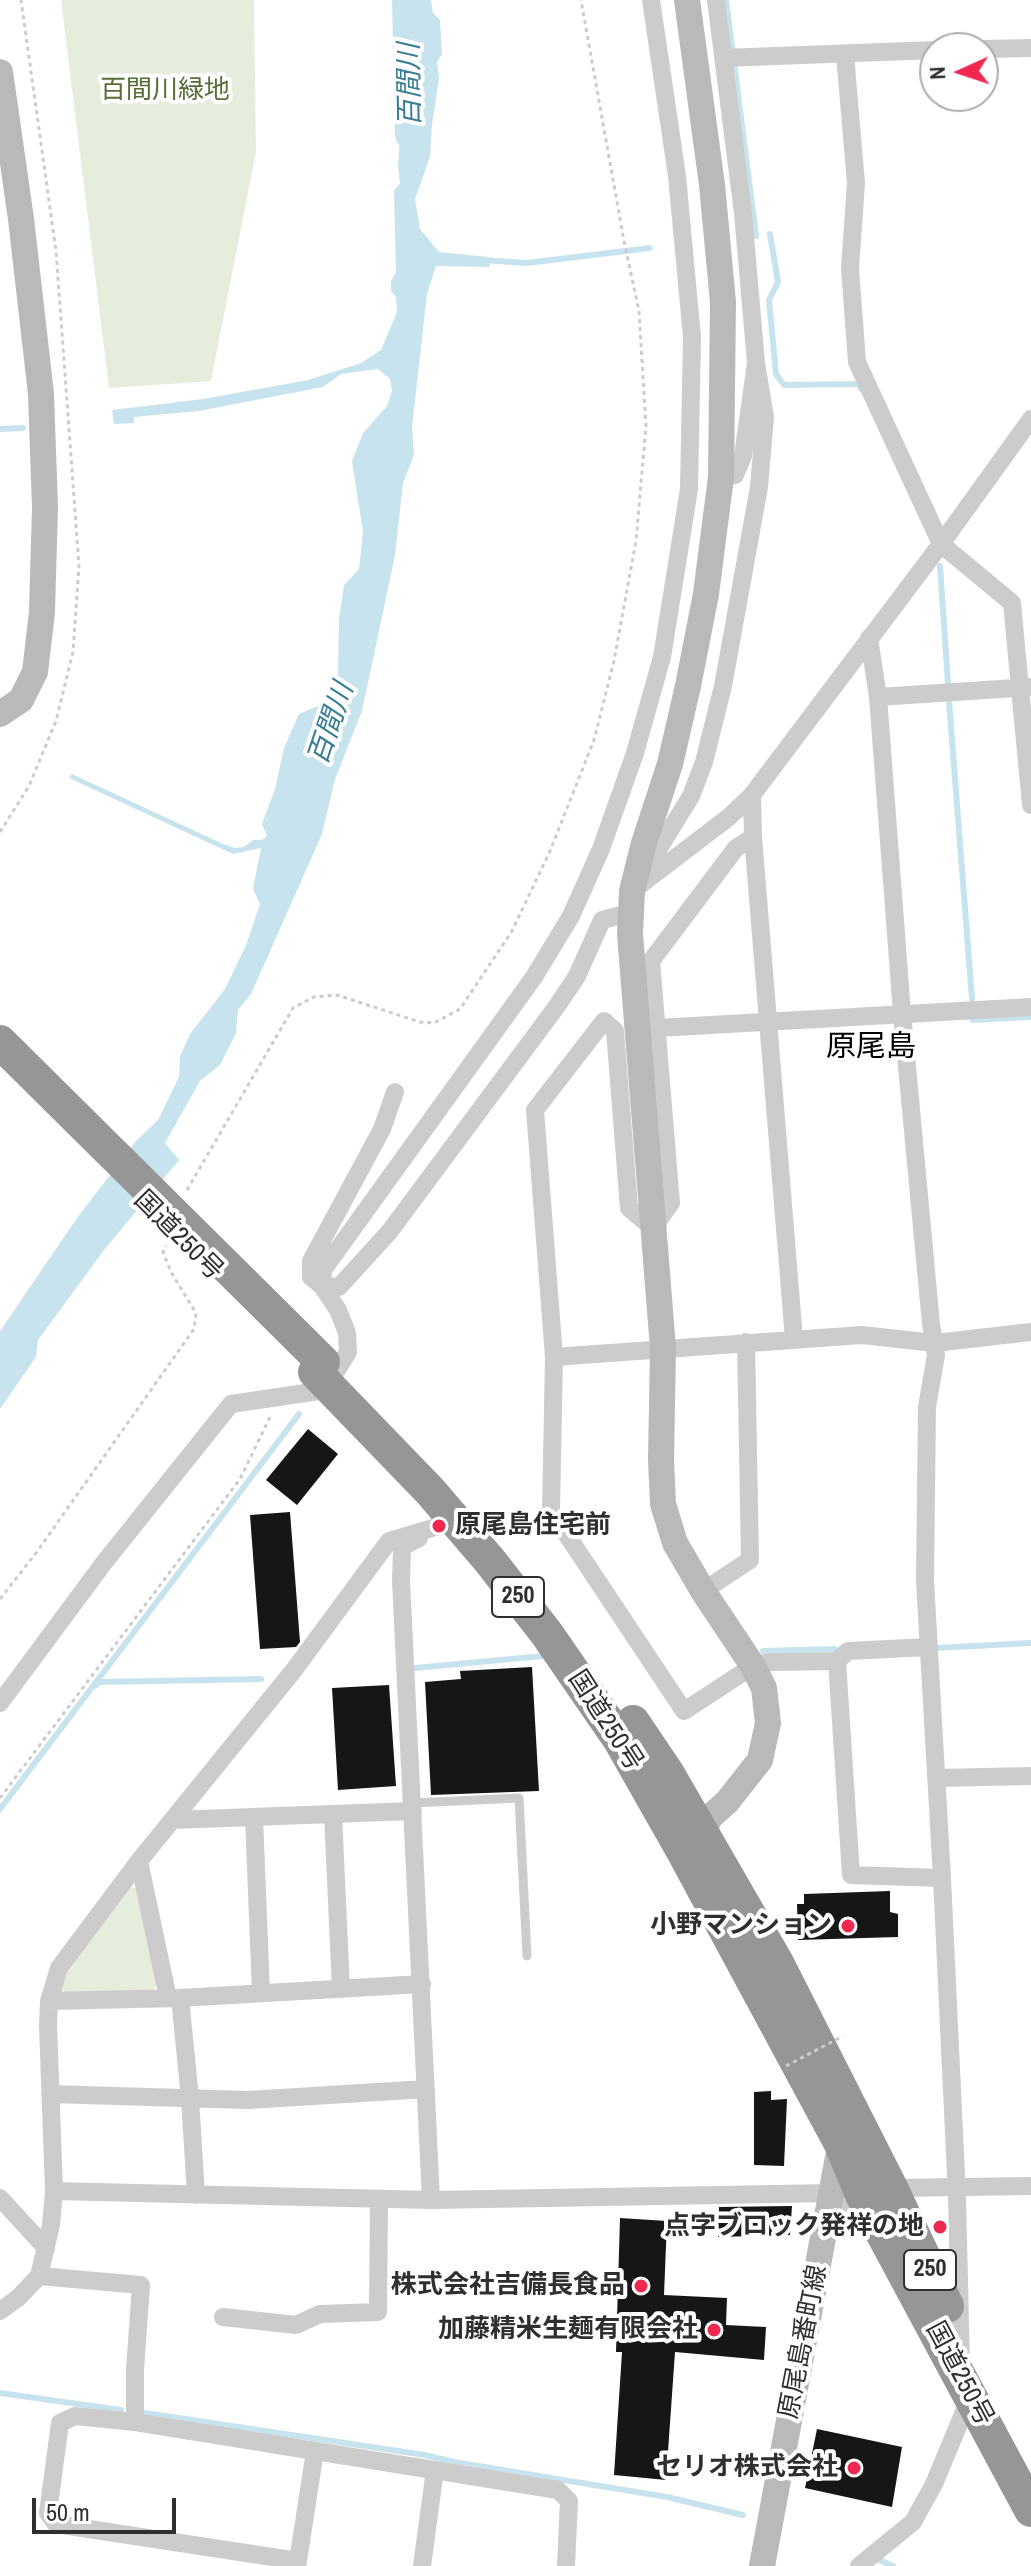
<!DOCTYPE html>
<html>
<head>
<meta charset="utf-8">
<style>
	body { margin:0 }
	#map { position:relative; width:1031px; height:2566px; overflow:hidden; background:#fff; font-family:"Archivo Narrow",sans-serif }
	canvas { display:block }
	.north { position:absolute; left:919px; top:32px; width:80px; height:80px; box-sizing:border-box; background:#fff; border:2px solid #acacac; border-radius:50%; rotate:267deg; font-size:22px; font-weight:700; line-height:32px; text-align:center; color:#2f2f2f }
	.north::after { content:''; display:block; margin:auto; width:28px; height:36px; background:#ef2850; clip-path:polygon(50% 0,100% 100%,50% 72%,0 100%) }
	.scale { position:absolute; left:32px; top:2498px; width:144px; height:36px; box-sizing:border-box; border:4px solid #2f2f2f; border-top:0; padding-left:10px; font-size:24px; line-height:28px; white-space:nowrap; color:#2f2f2f; -webkit-text-stroke:6px #fff; paint-order:stroke }
</style>
</head>
<body>
<div id="map">
<canvas width="1031" height="2566"></canvas>
<div class="north">N</div>
<div class="scale">50 m</div>
</div>
<script>
const g = document.querySelector('canvas').getContext('2d');
g.lineJoin = 'round';
function fillPath(path, color) {
  g.fillStyle = color;
  g.fill(path, 'evenodd');
}
function poly(rows) {
  const path = new Path2D();
  for (const r of rows) {
    path.moveTo(r[0], r[1]);
    for (let i = 2; i < r.length; i += 2) path.lineTo(r[i], r[i + 1]);
  }
  return path;
}
function stroke(path, color, width, dash) {
  g.strokeStyle = color;
  g.lineWidth = width;
  g.lineCap = dash ? 'butt' : 'round';
  g.setLineDash(dash || []);
  g.stroke(path);
}
function write(font, color, halo, rows, align = 'center') {
  g.font = font + ' "Archivo Narrow","Noto Sans JP",sans-serif';
  g.lineWidth = 8;
  g.setLineDash([]);
  g.textBaseline = 'middle';
  g.strokeStyle = halo;
  g.fillStyle = color;
  for (const [text, x, y, turn = 0] of rows) {
    g.save();
    g.translate(x, y);
    g.rotate((+turn || 0) * Math.PI / 180);
    g.textAlign = isNaN(turn) ? turn : align;
    if (halo) g.strokeText(text, 0, 0);
    g.fillText(text, 0, 0);
    g.restore();
  }
}
fillPath(poly([
	[61,0,254,0,256,152,211,381,109,388],
	[130,1886,139,1890,157,1982,153,1992,58,1995,66,1974]
]), '#e7eddc');
fillPath(poly([
	[401,0,431,0,433,13,440,20,442,54,437,62,439,78,432,125,430,157,415,199,420,229,439,252,488,257,490,267,436,266,427,294,412,427,414,455,403,483,395,555,362,711,335,779,322,834,251,994,238,1010,236,1033,220,1065,200,1081,165,1143,179,1160,104,1250,38,1340,36,1357,0,1409,0,1331,77,1218,136,1141,158,1120,179,1077,180,1056,190,1034,225,989,246,945,260,904,253,889,261,848,233,854,69,778,72,774,223,844,235,848,244,847,253,840,262,840,267,836,262,824,275,789,284,748,299,714,325,703,338,673,339,619,344,585,359,569,363,532,352,461,363,433,387,406,392,391,390,379,378,369,341,374,323,387,199,411,134,417,134,423,114,424,112,410,203,399,308,380,361,363,381,350,397,312,396,297,391,291,391,281,396,272,394,190,400,184,398,166,401,122,411,106,411,34,416,22,402,5]
]), '#c7e4ee');
stroke(poly([
	[726,0,756,236],
	[770,234,778,282,769,300,776,374,784,385,859,384,861,389],
	[482,260,527,263,650,248],
	[0,429,23,428],
	[940,566,948,683],
	[949,701,972,999],
	[973,1017,973,1020,1031,1017],
	[935,1648,1031,1643],
	[763,1651,835,1649],
	[415,1668,543,1656],
	[95,1686,99,1682,261,1679],
	[0,1809,299,1414],
	[0,2393,121,2410],
	[145,2413,425,2455,454,2462,667,2497,743,2515],
	[875,2558,893,2566]
]), '#c7e4ee', 6);
stroke(poly([
	[409,0,412,134]
]), '#c7e4ee', 34);
fillPath(poly([
	[308,1429,338,1454,297,1505,266,1480],
	[290,1512,300,1642,296,1647,260,1649,250,1515],
	[532,1667,539,1791,431,1795,425,1682,461,1679,460,1671],
	[389,1685,396,1786,338,1790,332,1688],
	[890,1891,890,1912,898,1914,898,1937,798,1940,797,1904,804,1904,804,1894],
	[771,2091,771,2100,787,2099,784,2166,754,2165,754,2092],
	[792,2206,790,2235,718,2237,719,2207],
	[620,2218,667,2221,664,2295,727,2298,726,2325,766,2327,764,2360,675,2352,666,2480,614,2475,622,2352,616,2352],
	[817,2429,902,2447,892,2507,805,2488]
]), '#161616');
stroke(poly([
	[0,832,29,786,56,721,73,652,79,566,56,251,21,0],
	[187,1190,293,1008,314,997,337,995,420,1022,434,1023,460,1009,512,931,550,851,594,740,614,661,636,541,646,426,639,311,624,241,581,0],
	[0,1599,36,1553,194,1329,196,1313,171,1272,163,1252,166,1246],
	[0,1798,240,1479,270,1417]
]), '#ccc', 3, [4, 4]);
stroke(poly([
	[413,1803,519,1798,527,1956]
]), '#ccc', 9);
stroke(poly([
	[716,0,743,213,756,363,743,456,735,475,721,477],
	[983,49,1031,48],
	[845,55,856,183,850,268,857,362,941,544,1012,603,1031,805],
	[723,58,935,50],
	[869,638,878,697,902,1013,931,1324,936,1355,927,1407,925,1581,942,1878,957,2196,961,2366],
	[878,697,1031,687],
	[752,795,753,837,794,1339],
	[753,837,736,848,651,961,671,1203,653,1228,629,1208,615,1031,604,1021,535,1110,554,1357,551,1511,684,1711,753,1666,770,1662,837,1661,851,1875,942,1878],
	[640,879,691,796,704,762,723,686,759,487,765,417,756,363],
	[632,891,729,817,752,795,941,544,1031,419],
	[657,1028,1031,1007],
	[322,1286,323,1270,534,977,571,916,601,849,635,753,662,657,689,489,692,337,677,176,651,0],
	[322,1286,339,1287,390,1231,557,1006,577,976,602,920,629,913],
	[554,1357,862,1335,935,1343,1031,1332],
	[335,1373,348,1352,347,1333,338,1310,322,1286,311,1277,311,1261,382,1129,395,1092],
	[419,1538,402,1547,401,1581,431,2200],
	[703,1591,750,1560,746,1342],
	[837,1661,848,1651,928,1647],
	[0,1703,103,1564,231,1404,319,1391,326,1383],
	[937,1778,1031,1776],
	[333,1814,341,1989],
	[254,1817,261,1993],
	[172,1820,413,1811],
	[139,1861,168,1998],
	[180,1998,190,2098,196,2195],
	[49,2001,180,1998,422,1984],
	[50,2094,248,2100,426,2089],
	[54,2191,431,2200,832,2193],
	[0,2198,46,2248],
	[827,2219,844,2205,891,2188,1031,2186],
	[39,2276,141,2285,135,2370,135,2422],
	[0,2311,18,2298,39,2276,51,2225,54,2191,48,2025,49,2001,59,1968,139,1861,294,1670,389,1541,439,1526],
	[223,2317,296,2325,320,2314,378,2312,379,2199],
	[298,2561,315,2451],
	[297,2566,298,2561,56,2524,48,2513,60,2423,75,2416,135,2422,558,2490,569,2501,566,2566],
	[422,2566,435,2470],
	[859,2566,913,2522,934,2484,971,2395]
]), '#ccc', 18);
stroke(poly([
	[687,0,712,185,723,302,721,477,706,594,688,686,670,764,644,843,632,891,630,934,663,1348,661,1460,663,1504,675,1543,703,1591,753,1666,764,1688,768,1723,760,1760,727,1802,710,1817,702,1835],
	[0,72,21,219,41,394,45,507,42,612,35,672,21,700,0,714],
	[762,2566,841,2141]
]), '#b9b9b9', 26);
stroke(poly([
	[315,1372,430,1491,490,1561,547,1634,620,1740,683,1851,841,2144,863,2197,1031,2510],
	[633,1722,668,1774,777,1963,891,2188,947,2306]
]), '#969696', 34);
stroke(poly([
	[786,2066,843,2036]
]), '#ccc', 3, [4, 4]);
stroke(poly([
	[0,1042,323,1362]
]), '#969696', 34);
for (const [x, y, r, color] of [
	[439,1526,8,"#ef2850"],
	[848,1926,8,"#ef2850"],
	[940,2227,8,"#ef2850"],
	[641,2286,8,"#ef2850"],
	[714,2330,8,"#ef2850"],
	[854,2468,8,"#ef2850"]
]) {
  const dot = new Path2D();
  dot.arc(x, y, r, 0, 2 * Math.PI);
  g.fillStyle = color;
  g.fill(dot);
  stroke(dot, '#fff', 3);
}
for (const [x, y, w] of [
	[518,1597,52],
	[930,2270,52]
]) {
  const box = new Path2D();
  box.roundRect(x - w / 2, y - 20, w, 40, 6);
  g.fillStyle = '#fff';
  g.fill(box);
  stroke(box, '#2f2f2f', 2);
}
write('bold 24px', '#2f2f2f', null, [
	["250",518,1597],
	["250",930,2270]
]);
write('26px', '#586d3a', '#fff', [
	["百間川緑地",165,91]
]);
write('26px', '#2f2f2f', '#fff', [
	["国道250号",178,1236,45],
	["国道250号",605,1721,57],
	["原尾島番町線",804,2342,-79],
	["国道250号",959,2374,62]
]);
write('bold 26px', '#2f2f2f', '#fff', [
	["原尾島住宅前",455,1526,"left"],
	["小野マンション",832,1926],
	["点字ブロック発祥の地",924,2227],
	["株式会社吉備長食品",625,2286],
	["加藤精米生麺有限会社",698,2330],
	["セリオ株式会社",838,2468]
], 'right');
write('italic 28px', '#387d96', '#fff', [
	["百間川",411,85,-91],
	["百間川",332,724,-71]
]);
write('30px', '#000', '#fff', [
	["原尾島",871,1048]
]);
</script>
</body>
</html>
